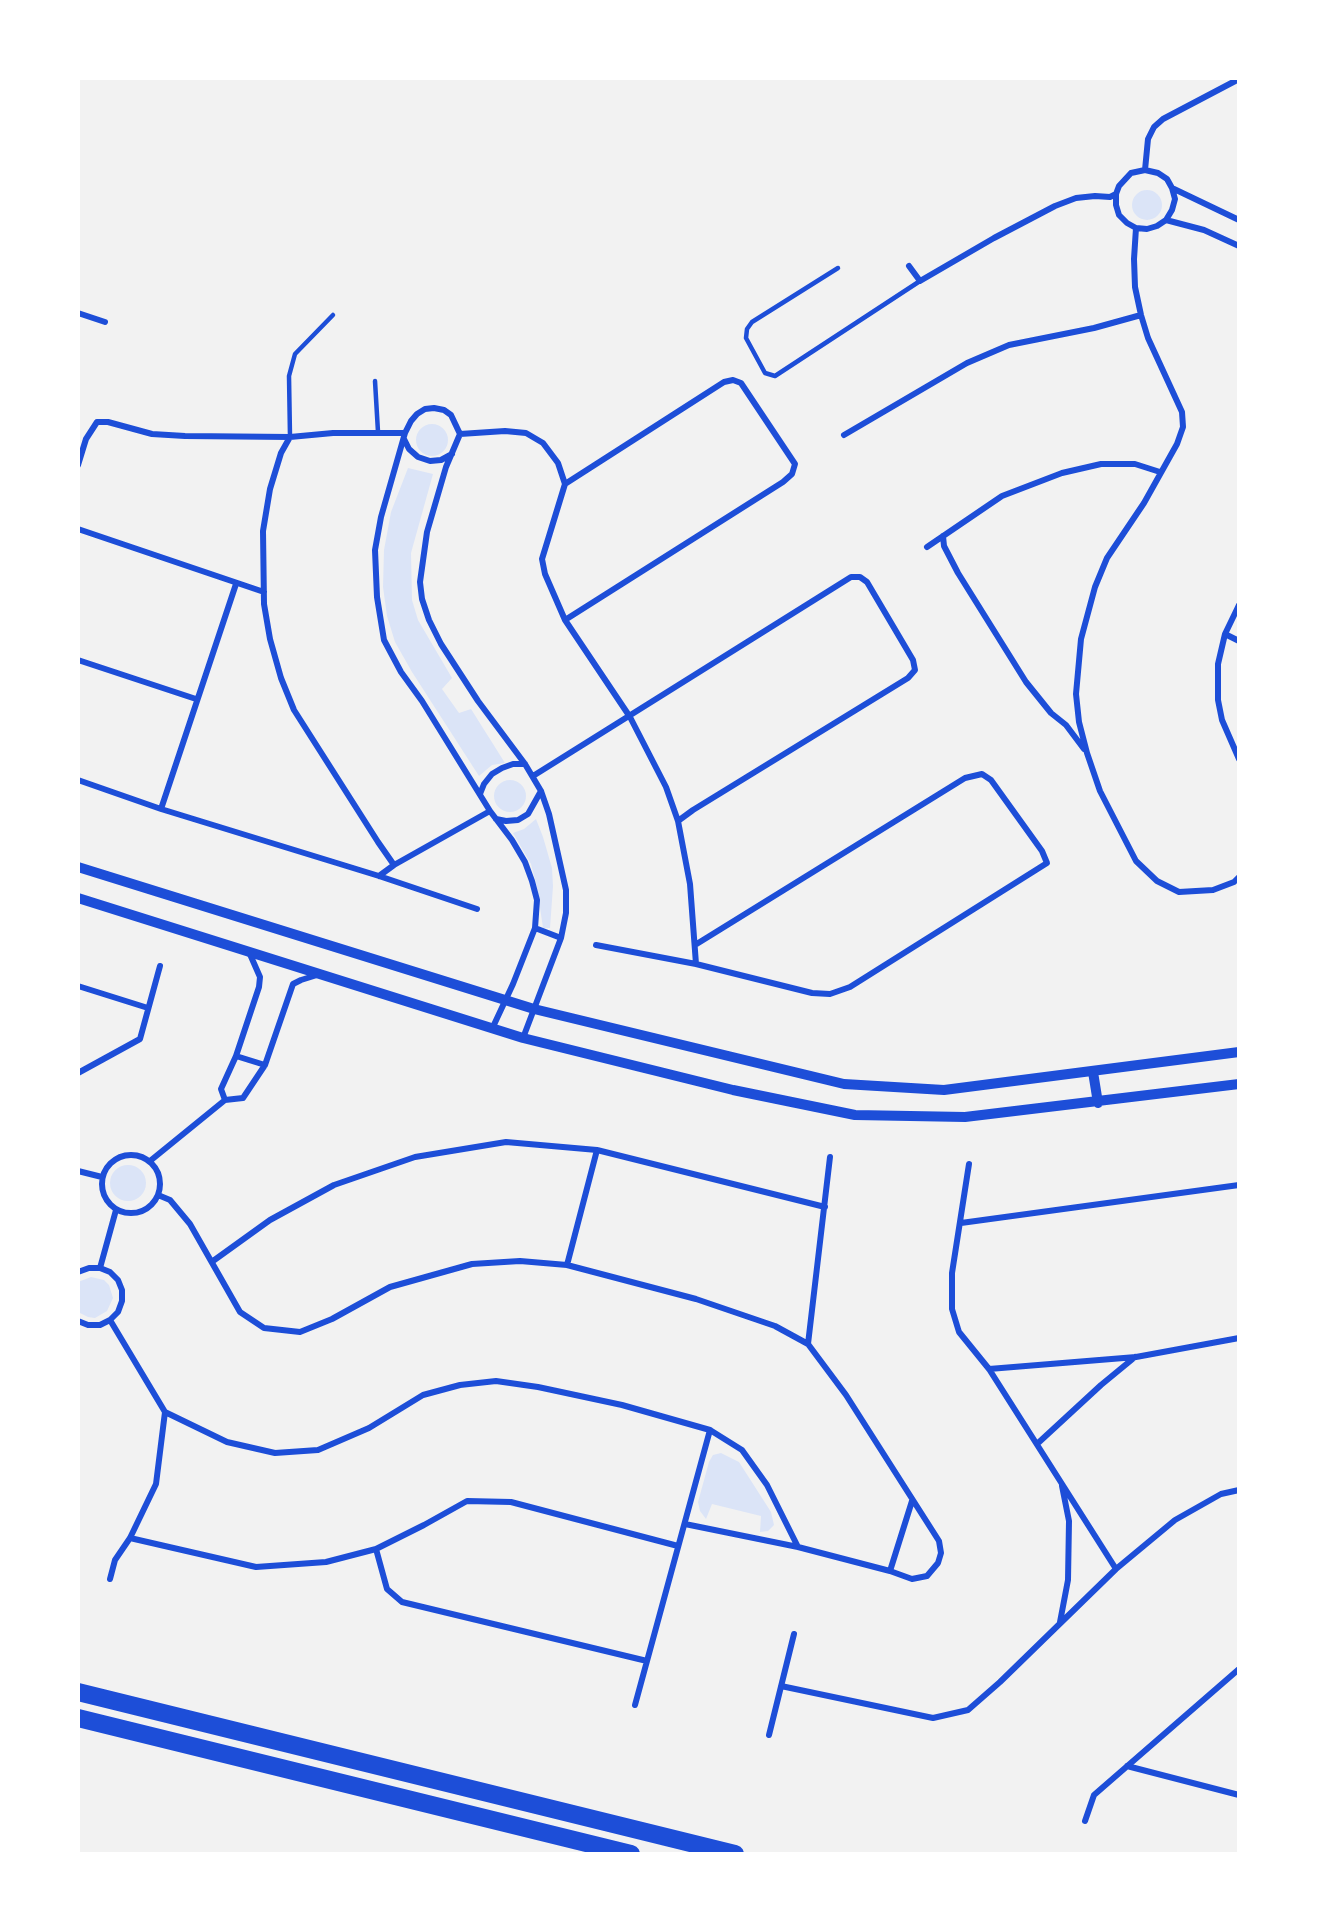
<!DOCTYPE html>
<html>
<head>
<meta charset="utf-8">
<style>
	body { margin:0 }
	#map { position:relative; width:1317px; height:1932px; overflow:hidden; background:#f2f2f2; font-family:"Roboto Condensed",sans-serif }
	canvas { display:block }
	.frame { position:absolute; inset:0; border:80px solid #fff; pointer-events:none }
</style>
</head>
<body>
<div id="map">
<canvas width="1317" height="1932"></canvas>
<div class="frame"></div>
</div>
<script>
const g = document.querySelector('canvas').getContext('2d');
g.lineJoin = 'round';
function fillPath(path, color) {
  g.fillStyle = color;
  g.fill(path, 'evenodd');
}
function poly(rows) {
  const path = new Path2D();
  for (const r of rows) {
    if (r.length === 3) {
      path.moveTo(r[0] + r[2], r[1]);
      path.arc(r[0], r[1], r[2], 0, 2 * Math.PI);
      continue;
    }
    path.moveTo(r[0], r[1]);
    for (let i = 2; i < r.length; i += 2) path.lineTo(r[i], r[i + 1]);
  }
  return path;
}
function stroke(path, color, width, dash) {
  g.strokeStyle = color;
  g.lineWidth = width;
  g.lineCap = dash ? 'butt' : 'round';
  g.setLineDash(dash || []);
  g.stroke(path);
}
fillPath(poly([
	[1147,205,15],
	[432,440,16],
	[408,468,433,474,411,553,412,600,418,620,452,678,442,689,459,713,471,709,505,763,492,765,479,776,412,672,395,642,387,616,383,587,384,550,391,512],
	[510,796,16],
	[536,819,543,837,552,868,553,886,550,928,543,928,537,887,531,864,513,833,524,829],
	[128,1183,18],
	[91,1277,104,1280,109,1285,113,1298,107,1311,95,1318,88,1317,78,1312,78,1282],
	[721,1453,739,1462,771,1512,774,1525,768,1531,760,1532,761,1516,712,1504,706,1519,700,1511,698,1502,709,1462,713,1455]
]), '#dbe4f7');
stroke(poly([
	[838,268,752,322,747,329,746,338,765,373,775,376,920,281],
	[375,381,378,432],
	[290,437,289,376,295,354,333,315]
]), '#1d4ed8', 4.5);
stroke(poly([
	[1145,170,1148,139,1154,127,1163,119,1239,79],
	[1172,188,1175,199,1172,210,1166,220,1157,226,1147,229,1136,228,1127,223,1119,215,1116,205,1116,194,1119,186,1131,173,1145,170,1158,173,1167,179,1172,188,1239,220],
	[1166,220,1204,230,1239,246],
	[1136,228,1134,259,1135,287,1141,315,1148,338,1182,412,1183,427,1177,444,1144,503,1107,558,1095,587,1081,639,1076,694,1079,722,1087,753,1100,791,1136,861,1157,881,1179,892,1213,890,1234,882,1239,877],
	[909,266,920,281,994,238,1055,206,1076,198,1095,196,1110,197,1116,194],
	[78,313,105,322],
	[460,434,451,415,444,410,434,408,425,409,417,414,411,421,405,433,381,517,375,550,377,597,384,640,401,672,422,701,490,811,512,840,525,862,532,881,537,900,535,928,513,984,492,1029],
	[460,434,446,467,427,532,420,582,422,599,429,620,441,644,478,701,525,764,541,791,549,814,566,890,566,913,561,938,523,1038],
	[460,434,505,431,526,433,543,443,558,463,565,484,542,559,545,574,565,620,630,717,666,787,678,821,690,884,696,964],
	[844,435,967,363,1009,345,1094,328,1141,315],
	[290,437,281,453,270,489,263,531,264,604,270,639,281,678,294,710,378,842,394,865],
	[404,439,409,449,418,457,430,461,441,460,452,454],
	[78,465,86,439,97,422,108,422,152,434,185,436,290,437,333,433,405,433],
	[565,484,724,382,733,380,741,383,795,464,792,474,783,482,565,620],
	[78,529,264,592],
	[943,536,944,546,958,573,1026,682,1051,713,1066,725,1084,749],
	[927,547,1002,496,1062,473,1101,464,1135,464,1160,472],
	[1239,605,1225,634,1218,664,1218,700,1222,720,1239,759],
	[1225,634,1239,641],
	[78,660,196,699],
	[533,776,851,577,860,577,867,582,913,660,915,670,908,678,693,810,678,821],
	[78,780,161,809,379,876,477,909],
	[480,794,484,784,492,774,502,768,513,764,525,764],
	[161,809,236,584],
	[496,819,506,821,518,820,528,814,541,791],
	[379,876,394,865,490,811],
	[535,928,561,938],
	[596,945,696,964,812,993,830,994,850,987,1047,863,1042,851,991,780,982,774,965,778,695,945],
	[78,986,148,1008],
	[236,1056,265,1065],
	[78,1073,140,1039,160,966],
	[225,1100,221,1089,236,1056,259,987,260,977,249,952],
	[131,1184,29],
	[150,1161,225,1100,243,1098,265,1065,293,984,301,980,317,975],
	[969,1164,952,1273,952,1309,959,1332,989,1369,1116,1569],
	[78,1171,102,1177],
	[158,1195,170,1200,190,1224,240,1312,264,1328,300,1332,332,1319,390,1287,472,1264,520,1261,567,1265,696,1299,775,1326,808,1344],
	[961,1223,1239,1185],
	[213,1261,270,1220,334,1185,415,1157,506,1142,597,1150,825,1207],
	[567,1265,597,1150],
	[100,1268,116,1210],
	[78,1272,89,1268,100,1268,110,1272,118,1280,122,1290,122,1301,118,1312,110,1320,100,1325,88,1325,78,1321],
	[989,1369,1136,1357,1239,1338],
	[165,1412,227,1442,275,1453,318,1450,369,1428,423,1395,460,1385,496,1381,538,1387,622,1405,710,1430,742,1450,767,1485,798,1547],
	[1037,1444,1101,1385,1135,1357],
	[685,1524,798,1547,890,1571,912,1579,927,1576,938,1563,941,1553,939,1541,846,1395,808,1344,830,1157],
	[130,1538,256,1567,326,1562,376,1549,424,1525,467,1501,511,1502,678,1546],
	[376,1549,387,1589,402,1602,647,1661],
	[890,1571,912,1501],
	[110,1579,115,1560,130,1538,156,1484,165,1412,110,1320],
	[1060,1622,1068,1580,1069,1521,1062,1486],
	[781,1686,933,1718,968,1710,1000,1682,1116,1569,1175,1520,1221,1494,1239,1490],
	[635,1705,710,1430],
	[769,1735,794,1634],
	[1127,1766,1239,1795],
	[1085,1821,1094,1795,1239,1669]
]), '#1d4ed8', 6);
stroke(poly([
	[78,867,534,1009,844,1084,944,1090,1239,1052],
	[78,898,523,1038,733,1090,855,1115,965,1117,1239,1084],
	[1093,1072,1098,1103]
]), '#1d4ed8', 10);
stroke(poly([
	[78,1692,735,1854],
	[78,1718,631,1854]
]), '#1d4ed8', 18);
</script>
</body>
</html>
